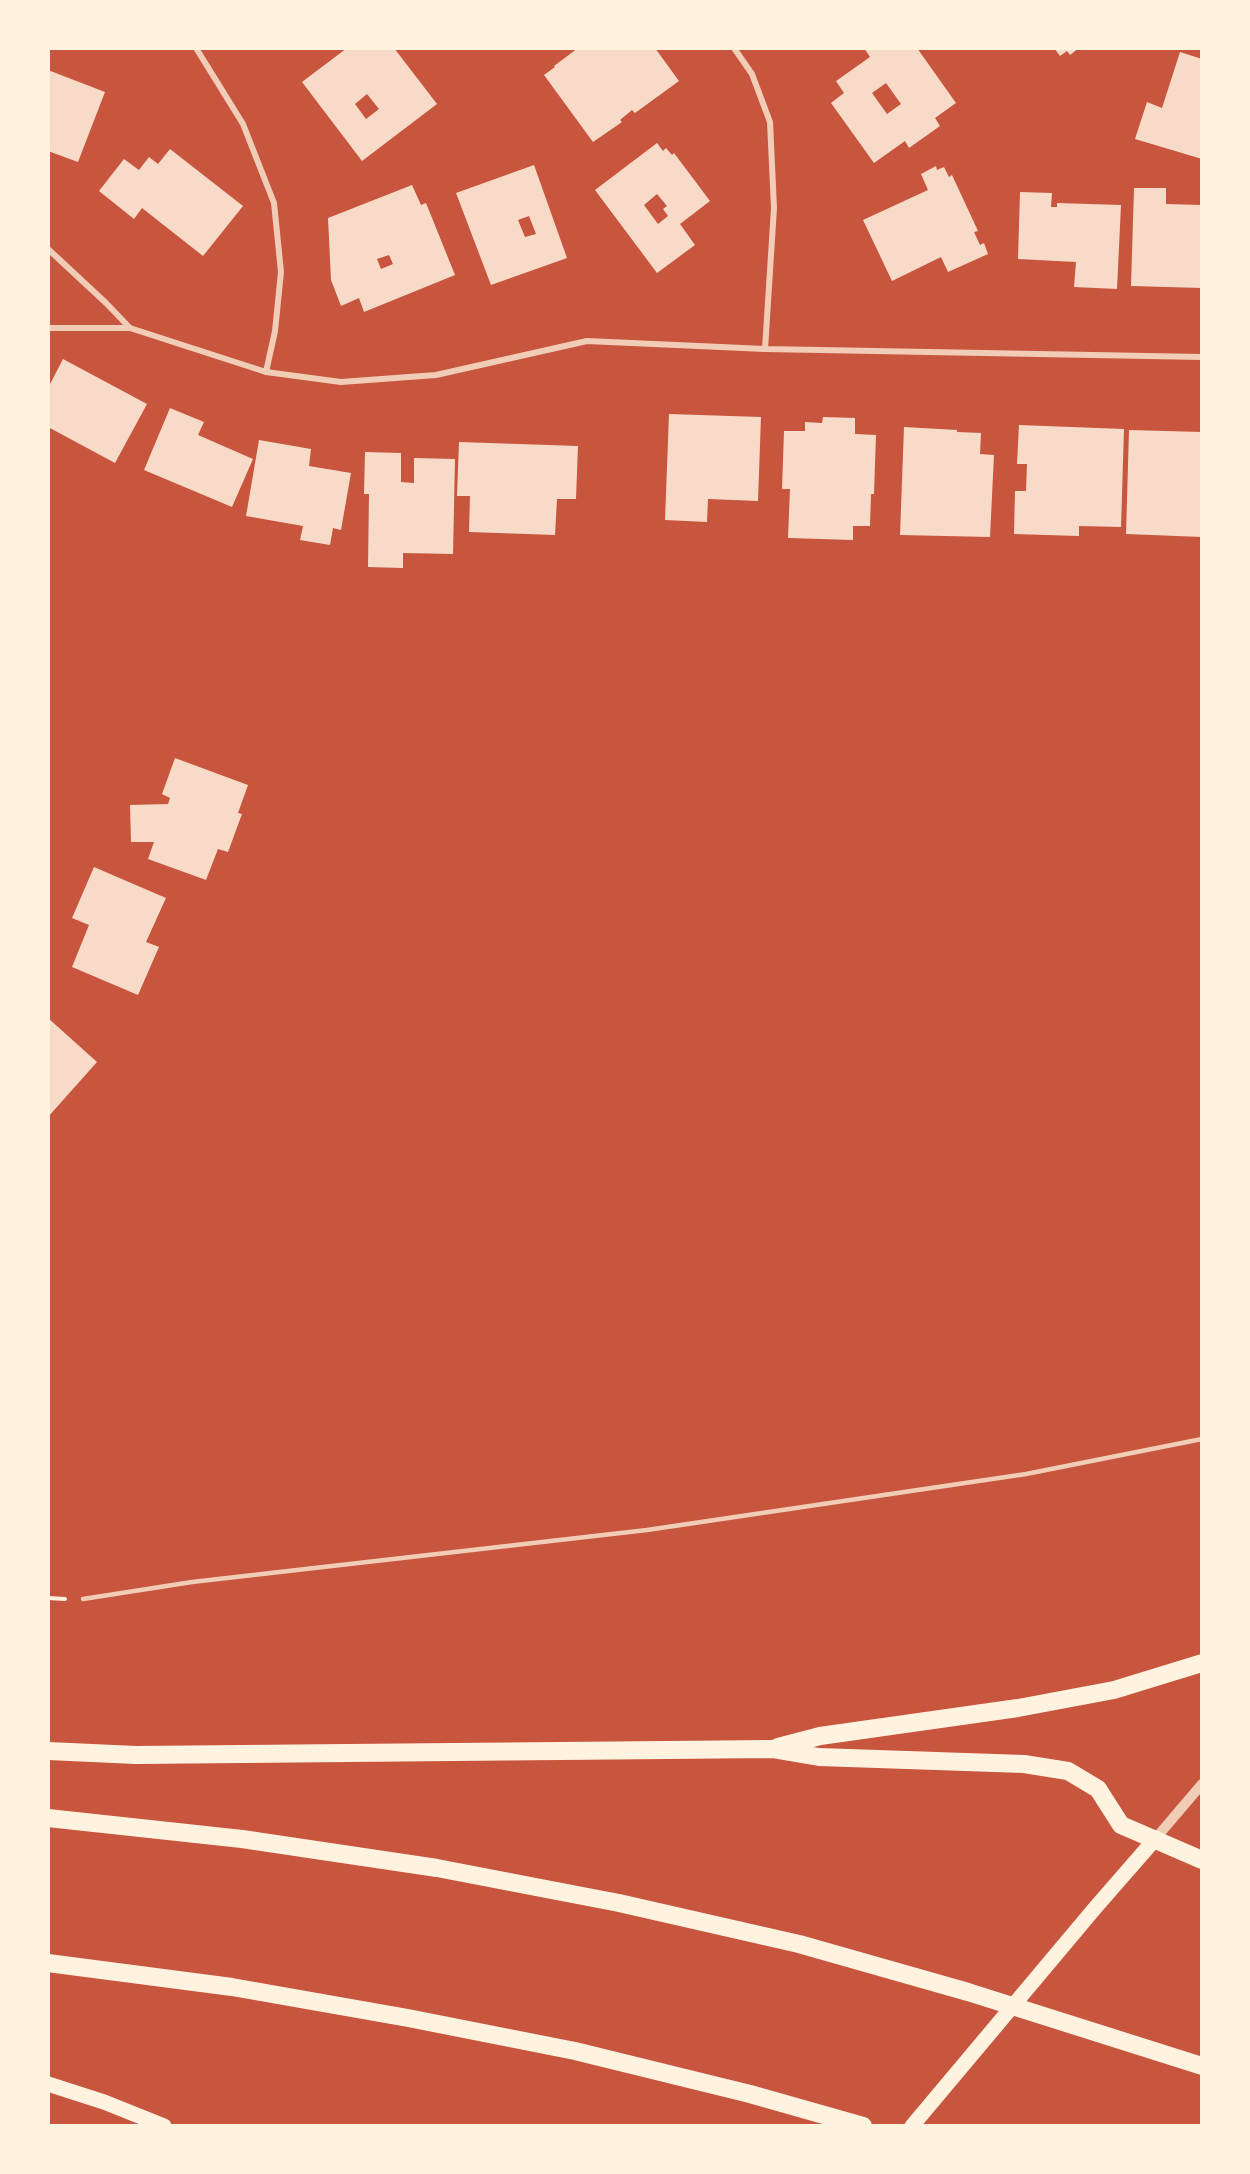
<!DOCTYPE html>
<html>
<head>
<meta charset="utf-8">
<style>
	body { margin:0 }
	#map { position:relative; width:1250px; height:2174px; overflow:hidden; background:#c8553d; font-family:"Varela Round",sans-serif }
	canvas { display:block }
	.frame { position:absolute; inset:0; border:50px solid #fff3e0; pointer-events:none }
</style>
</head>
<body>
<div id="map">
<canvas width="1250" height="2174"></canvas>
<div class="frame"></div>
</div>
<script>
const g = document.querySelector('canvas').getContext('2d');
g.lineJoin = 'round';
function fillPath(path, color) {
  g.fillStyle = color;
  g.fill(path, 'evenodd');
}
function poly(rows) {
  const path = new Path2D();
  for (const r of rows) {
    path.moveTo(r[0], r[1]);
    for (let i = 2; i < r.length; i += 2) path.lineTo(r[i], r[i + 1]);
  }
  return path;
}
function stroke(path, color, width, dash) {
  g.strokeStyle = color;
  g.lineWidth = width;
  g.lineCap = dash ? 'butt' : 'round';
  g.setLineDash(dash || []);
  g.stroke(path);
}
fillPath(poly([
	[347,48,351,50,354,48,394,48,437,104,362,161,302,82],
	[367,94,379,109,366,119,355,104],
	[578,48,655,48,679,81,635,113,632,110,620,120,622,122,593,142,544,75,555,67,554,66],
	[864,48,917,48,956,103,935,118,940,126,909,148,905,141,874,163,831,103,844,93,836,81,870,57],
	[886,83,901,104,887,114,872,93],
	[1054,48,1079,48,1070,55,1067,51,1060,56],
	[1180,52,1202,59,1202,159,1135,139,1147,102,1162,108],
	[48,70,105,92,78,162,48,151],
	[657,143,663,151,666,148,672,155,674,153,710,201,680,224,695,245,657,273,595,190],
	[657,194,667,206,663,209,668,216,658,224,644,205],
	[170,149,243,206,203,256,142,208,134,219,99,191,124,159,139,170,149,157,158,164],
	[534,165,567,258,491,285,456,193],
	[529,216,536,234,525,237,518,220],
	[936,166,937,170,944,167,949,177,952,175,978,231,974,232,980,245,984,243,988,254,948,272,941,257,892,281,863,220,928,190,921,174],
	[412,185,421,205,426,203,455,275,364,312,359,298,341,306,331,280,328,218],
	[389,255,393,264,381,269,377,259],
	[1134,188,1166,188,1166,204,1202,205,1202,288,1131,286],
	[1020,192,1052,193,1051,207,1057,207,1057,203,1121,205,1117,289,1074,287,1076,262,1018,259],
	[63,359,147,404,115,463,48,427,48,388],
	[170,408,204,422,198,435,253,459,232,507,144,470],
	[669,414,761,417,758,501,708,499,707,522,665,520],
	[823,417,855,418,855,434,876,435,874,494,871,494,870,526,853,526,853,540,788,538,790,489,782,489,784,431,805,431,805,422,822,423],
	[1019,425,1124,429,1121,527,1079,526,1079,536,1014,534,1015,491,1026,491,1027,464,1017,464],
	[904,427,957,430,957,432,981,433,980,454,994,455,990,537,900,535],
	[1129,430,1202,432,1202,537,1126,534],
	[259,440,311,449,309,466,351,473,341,530,333,528,330,545,300,540,303,526,246,516],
	[459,442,578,446,576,499,557,499,555,535,469,532,470,496,457,496],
	[365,452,401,453,401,482,414,483,414,458,455,459,453,554,403,553,403,568,368,567,369,494,364,494],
	[175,758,248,785,238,813,242,814,228,852,218,849,206,880,148,859,154,842,131,842,130,805,168,804,170,798,162,794],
	[94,867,166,898,146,942,159,947,138,995,72,967,89,925,72,918],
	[48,1018,97,1062,48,1117]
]), '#f7dbc8');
stroke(poly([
	[48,1598,65,1599]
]), '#fff3e0', 4);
stroke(poly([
	[83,1599,192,1582,647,1530,1026,1474,1202,1439]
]), '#f1ccb7', 4.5);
stroke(poly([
	[196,48,243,124,274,203,281,272,275,331,266,372],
	[734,48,752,74,770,122,774,208,765,349],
	[48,249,106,303,130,328],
	[48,328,130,328,266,372,341,382,436,375,587,341,765,349,1202,357]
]), '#f1ccb7', 6);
stroke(poly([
	[1156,1838,1202,1784]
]), '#f1ccb7', 10);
stroke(poly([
	[48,2084,104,2102,164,2126],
	[912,2126,1095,1908,1156,1838]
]), '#fff3e0', 15);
stroke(poly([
	[778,1747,820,1736,1018,1708,1114,1690,1202,1663],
	[48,1751,136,1755,772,1749,819,1757,1024,1764,1068,1771,1098,1789,1121,1825,1202,1860],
	[48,1818,242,1839,437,1868,619,1903,799,1944,968,1992,1202,2066],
	[48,1963,232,1987,408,2018,575,2051,750,2094,863,2126]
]), '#fff3e0', 18);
</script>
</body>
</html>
